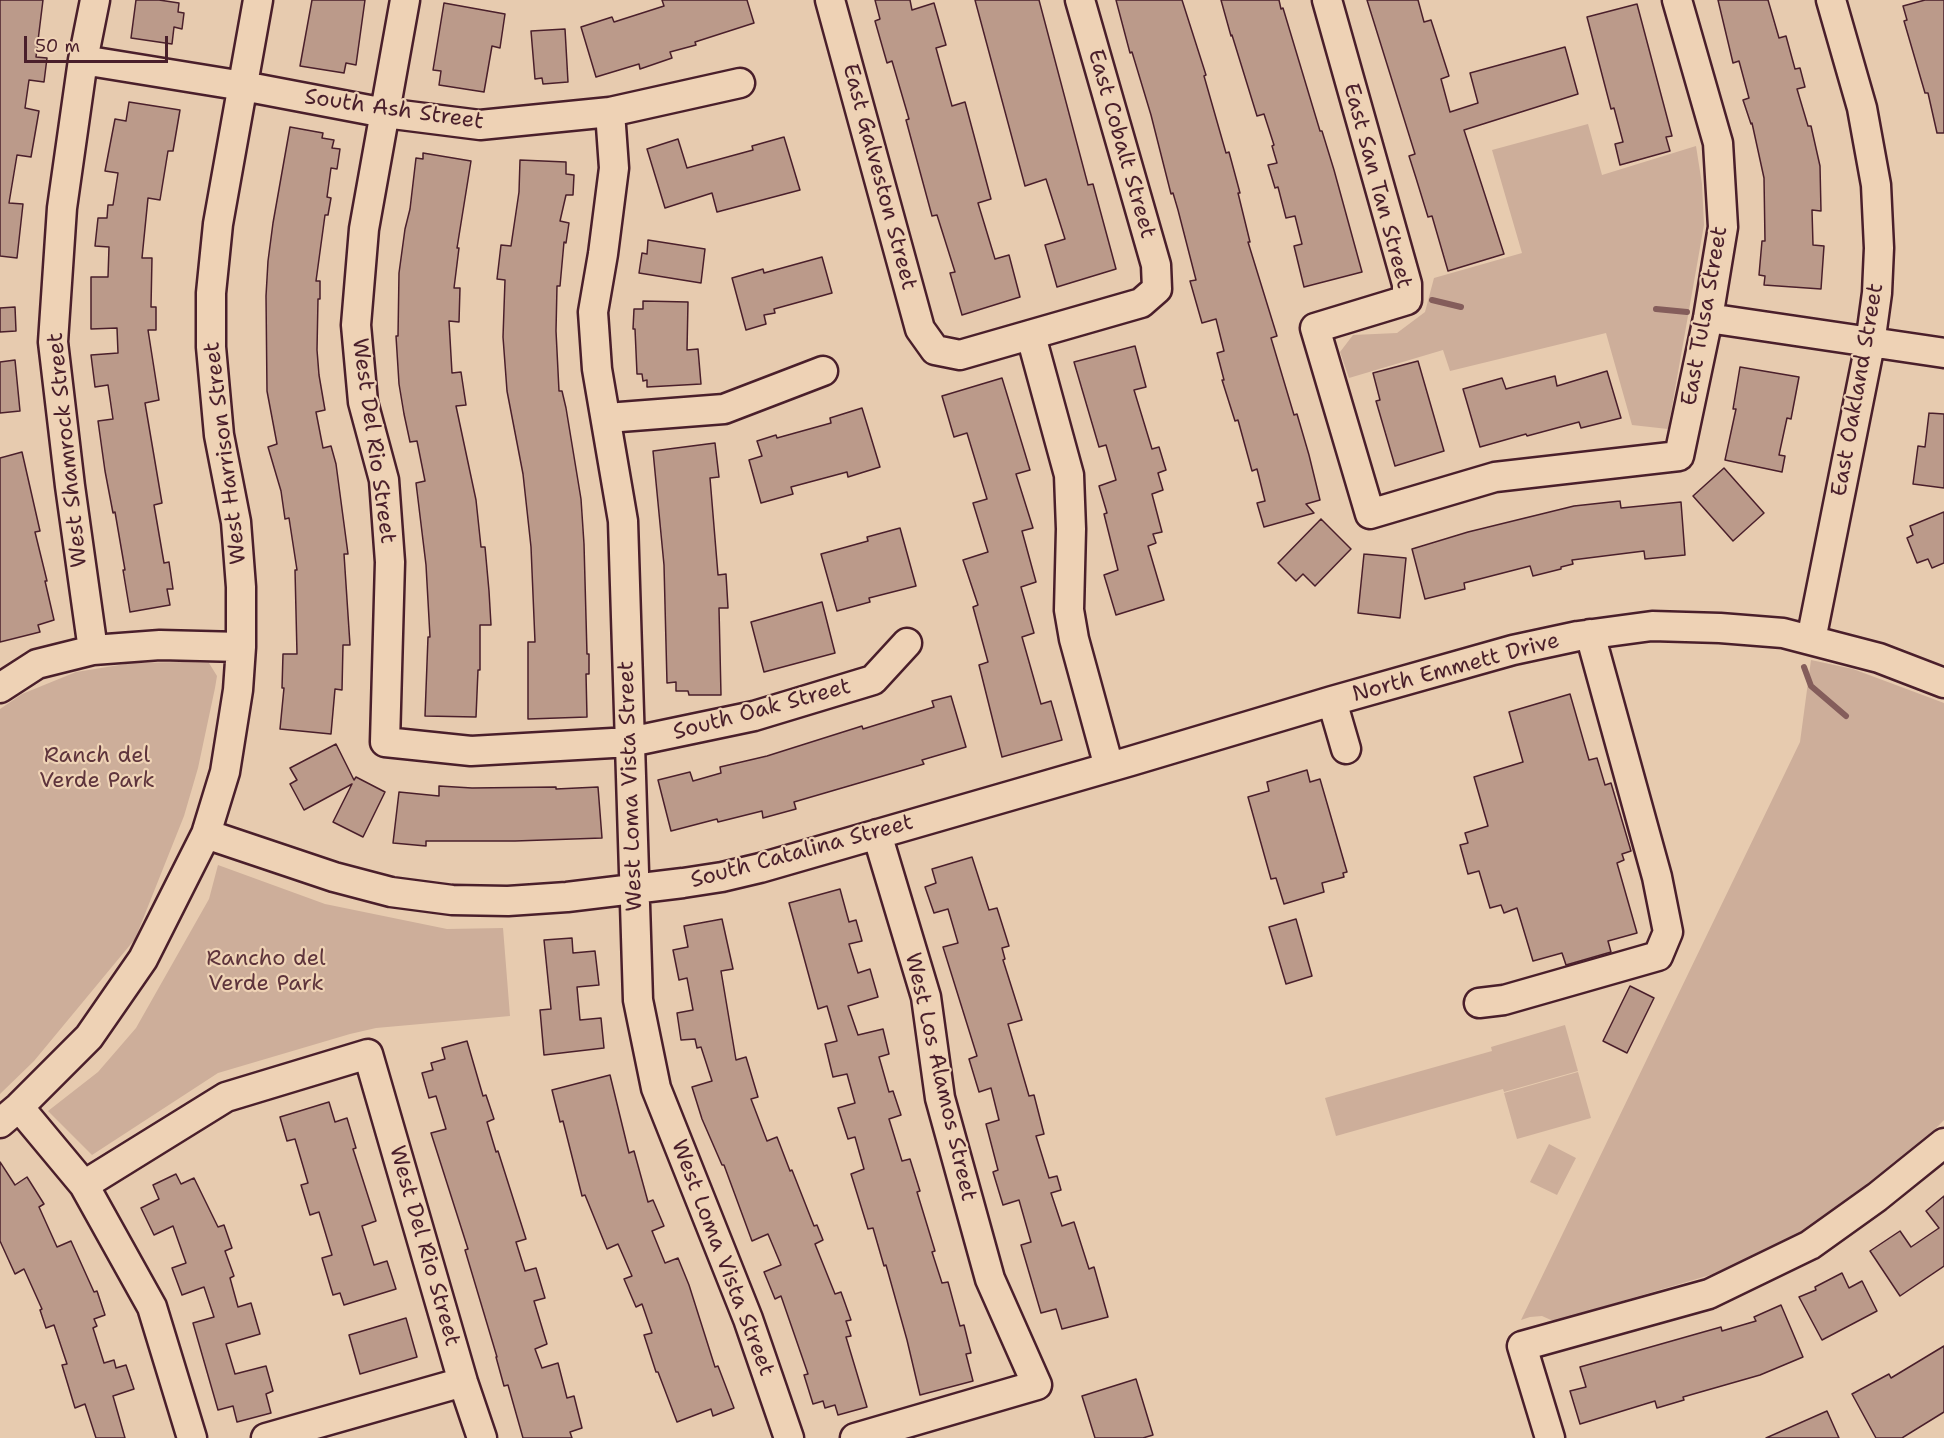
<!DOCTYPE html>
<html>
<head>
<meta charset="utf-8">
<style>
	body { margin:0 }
	#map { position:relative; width:1944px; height:1438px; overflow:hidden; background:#e7cbaf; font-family:"Shantell Sans",sans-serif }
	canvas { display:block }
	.scale { position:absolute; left:24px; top:36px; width:144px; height:27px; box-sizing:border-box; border:3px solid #4a1f2b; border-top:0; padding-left:8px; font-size:18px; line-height:21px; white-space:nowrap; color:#4a1f2b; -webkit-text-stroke:4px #eed2b5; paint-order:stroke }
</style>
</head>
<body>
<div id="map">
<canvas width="1944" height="1438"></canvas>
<div class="scale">50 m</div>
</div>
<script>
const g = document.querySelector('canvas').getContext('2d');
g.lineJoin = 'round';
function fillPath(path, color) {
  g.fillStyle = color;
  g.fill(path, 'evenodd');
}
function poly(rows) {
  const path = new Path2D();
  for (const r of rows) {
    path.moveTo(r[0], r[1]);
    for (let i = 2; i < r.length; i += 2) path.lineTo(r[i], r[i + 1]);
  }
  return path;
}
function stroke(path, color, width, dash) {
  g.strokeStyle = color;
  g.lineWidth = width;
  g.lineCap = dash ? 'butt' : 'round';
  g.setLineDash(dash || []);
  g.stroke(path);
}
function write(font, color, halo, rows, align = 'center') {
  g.font = font + ' "Shantell Sans",sans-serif';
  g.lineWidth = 4.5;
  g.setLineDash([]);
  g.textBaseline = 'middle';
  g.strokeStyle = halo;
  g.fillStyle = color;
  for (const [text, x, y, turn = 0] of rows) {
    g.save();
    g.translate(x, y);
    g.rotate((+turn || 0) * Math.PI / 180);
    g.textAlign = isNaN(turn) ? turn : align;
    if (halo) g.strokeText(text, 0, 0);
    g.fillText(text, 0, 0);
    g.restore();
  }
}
fillPath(poly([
	[1588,124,1602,175,1696,146,1702,184,1704,225,1668,429,1632,425,1606,333,1450,371,1443,350,1349,378,1340,352,1353,335,1397,333,1425,312,1434,278,1522,253,1492,150],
	[1811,660,1853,669,1944,703,1944,1120,1912,1153,1822,1222,1774,1250,1727,1270,1558,1320,1551,1320,1542,1316,1530,1317,1521,1320,1800,742],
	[183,662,209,663,217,676,215,688,198,768,184,816,135,939,34,1061,0,1094,0,709,22,694,76,672,132,663],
	[218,865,325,904,447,929,503,928,510,1016,376,1028,350,1034,218,1073,92,1155,48,1111,98,1072,136,1028,209,899],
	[1565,1025,1578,1071,1504,1092,1503,1089,1336,1136,1325,1098,1492,1051,1491,1047],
	[1578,1072,1591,1118,1517,1139,1504,1093],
	[1549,1144,1576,1158,1557,1195,1530,1182]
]), '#cdae9a');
stroke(poly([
	[1432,300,1461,307],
	[1656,309,1687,312],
	[1804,667,1811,686,1846,716]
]), '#845d5b', 6);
const building = poly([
	[0,0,43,0,36,57,47,58,44,82,29,80,25,108,39,111,31,157,17,155,9,203,23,204,17,258,0,256,0,0],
	[136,0,159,0,179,3,178,12,184,13,182,29,174,27,172,44,131,38,136,0],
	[312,0,365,0,356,65,346,63,344,73,300,66,312,0],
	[662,0,747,0,754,23,695,42,696,45,670,52,672,58,640,69,639,64,596,77,581,27,612,17,614,22,664,6,662,0],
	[875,0,910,0,912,10,934,3,946,45,936,48,952,106,965,102,991,199,978,203,995,259,1009,255,1020,297,962,315,950,273,955,272,937,215,932,216,906,120,909,119,892,61,887,63,875,21,880,19,875,0],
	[975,0,1039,0,1088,185,1093,184,1116,269,1057,287,1045,245,1065,239,1046,179,1025,186,975,0],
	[1116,0,1182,0,1206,75,1204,76,1226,153,1229,152,1240,193,1238,193,1250,242,1248,242,1277,336,1271,338,1294,415,1297,414,1309,455,1320,500,1306,504,1314,513,1264,527,1257,503,1265,501,1257,469,1252,471,1238,420,1235,421,1222,380,1224,380,1217,353,1224,351,1216,319,1202,323,1190,281,1196,280,1178,210,1173,193,1171,194,1151,115,1132,52,1130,53,1116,0],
	[1221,0,1279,0,1281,9,1283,8,1320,131,1322,131,1334,170,1362,272,1304,287,1294,246,1302,244,1295,216,1286,218,1278,187,1275,188,1268,165,1277,163,1272,146,1274,145,1264,114,1257,116,1232,35,1231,36,1221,0],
	[1367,0,1418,0,1424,22,1431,20,1449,76,1441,79,1450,112,1478,103,1470,73,1565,47,1578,94,1464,130,1504,254,1448,271,1432,216,1428,217,1416,178,1409,156,1415,154,1367,0],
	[1718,0,1768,0,1779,38,1786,36,1795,69,1800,68,1805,87,1797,89,1808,126,1811,126,1820,166,1821,211,1812,210,1813,245,1824,246,1821,289,1764,285,1765,276,1759,275,1762,241,1765,241,1764,178,1752,123,1751,124,1743,100,1749,98,1739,61,1733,63,1718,0],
	[1925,0,1944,0,1944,133,1937,133,1928,93,1925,93,1904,21,1907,20,1903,6,1925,0],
	[444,3,505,14,500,48,492,46,484,92,439,85,441,71,433,70,444,3],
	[1637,4,1672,136,1666,137,1670,151,1620,165,1615,144,1623,142,1614,108,1611,109,1587,17,1637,4],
	[565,29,568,82,543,84,542,78,535,79,531,31,565,29],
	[129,102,180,110,173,151,168,151,160,200,148,198,142,258,152,258,151,307,156,307,156,330,148,330,159,400,145,403,162,503,154,505,164,563,169,562,173,589,167,589,170,605,130,612,123,570,125,570,115,512,113,513,105,471,98,421,113,419,108,385,95,387,91,355,118,353,117,328,91,329,91,277,108,277,109,247,95,246,98,218,107,218,108,205,113,205,118,173,105,171,115,119,126,121,129,102],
	[290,127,323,133,322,138,334,140,332,148,340,149,337,169,331,168,327,197,331,198,328,215,325,215,316,281,320,281,320,299,318,299,317,350,319,375,325,410,316,412,323,448,331,446,336,464,348,554,344,554,350,645,343,645,342,690,335,689,331,734,280,729,284,688,282,688,283,654,297,654,295,570,297,570,289,518,285,519,281,491,268,447,277,444,267,391,266,296,268,261,273,223,290,127],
	[784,137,800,190,717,212,712,193,665,208,647,149,678,139,687,168,753,150,752,146,784,137],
	[423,153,471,161,457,248,459,248,454,288,460,288,459,322,449,321,452,373,461,372,466,405,456,406,476,500,481,547,485,547,489,591,491,625,480,625,480,670,478,670,476,717,425,716,428,637,430,637,426,565,416,483,425,481,417,441,410,442,404,414,399,384,396,336,398,336,399,273,405,229,410,209,416,158,423,159,423,153],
	[520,160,566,162,566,174,574,175,573,195,566,195,560,221,569,223,566,243,564,242,560,286,557,286,556,331,559,391,562,391,566,408,581,499,584,544,587,654,589,654,589,674,586,674,587,717,528,719,528,642,535,642,531,547,523,474,507,391,503,337,505,280,497,279,501,245,511,246,519,192,520,160],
	[648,240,705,249,701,283,639,273,642,253,647,254,648,240],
	[822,257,832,293,774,309,775,313,764,315,766,324,746,330,732,278,763,269,764,273,822,257],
	[643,301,688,302,687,350,698,349,701,384,647,387,647,380,643,381,642,374,637,374,635,329,633,329,634,309,643,309,643,301],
	[15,307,16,331,0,332,0,308,15,307],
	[1135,346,1146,387,1134,390,1152,449,1159,447,1166,470,1158,473,1163,490,1152,494,1162,532,1153,534,1156,543,1148,546,1164,600,1116,615,1104,575,1118,570,1104,514,1107,513,1099,486,1116,480,1106,445,1099,447,1074,362,1135,346],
	[15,360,20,411,0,413,0,362,15,360],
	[1418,361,1444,451,1395,466,1376,401,1380,400,1373,373,1418,361],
	[1740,367,1799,377,1791,419,1787,418,1779,455,1785,456,1782,472,1725,460,1736,409,1733,409,1740,367],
	[1607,371,1621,418,1581,428,1579,422,1527,436,1526,434,1480,447,1463,389,1502,378,1506,389,1555,376,1557,386,1607,371],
	[1002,378,1030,470,1016,474,1033,528,1022,531,1036,582,1021,587,1034,633,1022,637,1041,704,1051,701,1062,740,1002,757,979,665,988,662,973,607,978,605,963,560,988,552,973,503,987,499,967,433,954,437,942,396,1002,378],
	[862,408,880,467,848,477,847,472,791,487,793,494,761,503,749,460,762,456,757,441,776,435,777,438,831,423,830,418,862,408],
	[1929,413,1944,414,1944,488,1913,484,1918,446,1925,447,1929,413],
	[715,443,719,477,710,478,718,575,726,574,728,608,719,608,721,695,689,695,688,691,676,691,676,682,667,683,664,565,653,451,715,443],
	[22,452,40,531,35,532,47,581,45,581,54,620,38,625,40,632,0,642,0,458,22,452],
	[1724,468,1764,513,1733,541,1693,496,1724,468],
	[1620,501,1621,508,1681,502,1685,555,1645,559,1644,551,1572,560,1573,564,1561,567,1561,569,1533,576,1530,566,1464,583,1465,589,1425,599,1412,549,1468,532,1574,506,1620,501],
	[1944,512,1944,563,1932,568,1928,559,1917,563,1907,538,1913,535,1910,526,1944,512],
	[1321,519,1351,549,1315,586,1303,574,1296,581,1278,563,1321,519],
	[900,528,916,586,869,598,870,602,837,611,821,554,868,541,867,537,900,528],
	[1364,554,1406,558,1400,618,1358,613,1364,554],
	[822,602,835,653,764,672,751,622,822,602],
	[1570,694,1589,760,1597,758,1605,785,1611,783,1631,851,1622,854,1624,860,1617,863,1637,933,1608,941,1611,952,1566,965,1562,953,1533,961,1517,908,1504,913,1501,905,1490,908,1479,871,1468,874,1460,845,1468,843,1465,833,1488,826,1474,777,1523,762,1509,712,1570,694],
	[951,696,966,747,922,760,924,764,794,802,796,809,763,818,762,811,718,822,717,819,671,831,658,780,690,772,693,781,721,773,720,767,767,756,862,726,863,729,934,707,932,701,951,696],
	[336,744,354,780,356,777,385,792,363,837,333,822,352,784,304,810,290,784,297,780,290,768,336,744],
	[1307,770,1310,782,1320,779,1347,872,1343,873,1344,877,1322,883,1324,892,1284,904,1276,878,1271,879,1248,797,1269,791,1267,782,1307,770],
	[439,786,472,788,556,787,556,789,598,787,602,838,515,841,426,841,426,846,393,843,399,792,439,796,439,786],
	[972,857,989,910,997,908,1009,946,1002,948,1005,959,1003,960,1022,1020,1008,1024,1029,1096,1034,1095,1044,1134,1036,1136,1049,1178,1057,1176,1061,1190,1051,1193,1062,1226,1074,1222,1089,1269,1094,1267,1108,1317,1062,1329,1056,1309,1041,1313,1021,1245,1031,1242,1019,1200,1003,1205,993,1172,998,1170,986,1124,999,1120,991,1088,979,1092,969,1059,977,1056,943,947,958,943,948,909,934,913,925,887,936,883,932,869,972,857],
	[840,889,849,922,856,920,862,941,849,944,858,973,870,969,878,997,848,1006,858,1035,883,1029,889,1054,879,1057,889,1092,893,1091,901,1115,889,1119,902,1161,910,1159,920,1191,917,1192,935,1251,932,1252,942,1283,948,1282,960,1326,964,1325,971,1353,966,1354,973,1381,920,1395,907,1340,886,1265,884,1266,873,1228,868,1229,851,1174,864,1169,855,1137,848,1139,838,1108,855,1103,847,1074,833,1077,825,1044,837,1041,827,1006,818,1009,789,903,840,889],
	[722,919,733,969,721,971,736,1060,746,1057,758,1097,751,1099,767,1141,777,1137,790,1171,792,1170,814,1226,817,1225,823,1240,815,1244,835,1294,841,1292,851,1320,846,1321,851,1336,846,1337,867,1407,838,1415,835,1405,825,1408,823,1401,813,1404,804,1375,808,1374,781,1296,775,1299,764,1272,781,1265,768,1234,752,1241,724,1165,722,1165,702,1119,692,1087,712,1081,701,1047,697,1048,695,1039,681,1040,677,1013,693,1010,687,978,679,980,673,950,688,947,684,926,722,919],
	[1296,919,1312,976,1286,984,1269,927,1296,919],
	[572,938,573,953,595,951,599,985,577,987,580,1020,601,1018,604,1048,544,1055,540,1010,551,1009,544,940,572,938],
	[1630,986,1654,998,1627,1053,1603,1041,1630,986],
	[467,1041,483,1096,486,1095,494,1119,487,1122,496,1152,498,1151,526,1239,516,1242,525,1271,536,1268,545,1298,534,1301,547,1344,535,1349,542,1368,558,1363,567,1398,574,1396,582,1428,570,1432,572,1438,523,1438,508,1385,504,1386,496,1357,497,1357,465,1250,468,1249,431,1133,446,1129,436,1096,429,1098,422,1073,433,1070,431,1063,445,1059,442,1048,467,1041],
	[610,1075,629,1153,634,1151,648,1202,653,1200,664,1226,652,1231,665,1263,678,1258,689,1285,715,1367,718,1366,734,1408,713,1416,711,1409,677,1422,658,1372,656,1372,644,1335,652,1333,642,1304,636,1307,624,1279,632,1276,618,1244,607,1249,585,1195,582,1196,563,1121,560,1122,552,1090,610,1075],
	[329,1102,335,1122,347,1118,356,1148,353,1149,376,1221,362,1226,374,1265,387,1261,396,1289,344,1305,340,1293,333,1295,322,1258,332,1255,319,1212,310,1215,301,1185,308,1183,295,1139,287,1141,280,1117,329,1102],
	[0,1162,15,1185,27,1177,44,1204,39,1207,57,1247,71,1241,94,1292,97,1291,105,1315,94,1319,97,1326,93,1328,104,1363,114,1360,116,1368,126,1365,134,1389,113,1396,125,1438,96,1438,85,1404,75,1408,62,1365,67,1364,54,1325,46,1328,40,1310,42,1309,24,1269,15,1274,0,1241,0,1162],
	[176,1174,181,1184,194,1178,218,1227,224,1225,232,1248,225,1251,234,1276,230,1278,238,1307,251,1303,260,1334,226,1344,235,1374,266,1366,273,1391,266,1394,271,1413,237,1422,233,1406,218,1410,193,1323,214,1317,204,1287,182,1295,172,1268,186,1263,173,1226,154,1235,141,1208,159,1199,153,1185,176,1174],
	[1944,1196,1944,1266,1900,1296,1870,1251,1900,1231,1911,1247,1939,1228,1926,1211,1944,1196],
	[1842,1273,1849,1288,1862,1281,1877,1311,1822,1340,1799,1297,1816,1290,1815,1287,1842,1273],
	[1781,1305,1803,1357,1760,1375,1683,1397,1684,1400,1657,1408,1655,1401,1580,1424,1570,1391,1586,1387,1580,1367,1721,1327,1722,1331,1756,1321,1754,1317,1781,1305],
	[406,1318,417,1357,360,1374,349,1335,406,1318],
	[1944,1346,1944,1412,1902,1438,1876,1438,1852,1394,1889,1374,1891,1378,1944,1346],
	[1136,1379,1153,1435,1143,1438,1095,1438,1082,1396,1136,1379],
	[1827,1411,1839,1438,1766,1438,1827,1411]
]);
fillPath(building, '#bb9a8a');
stroke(building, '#4a1f2b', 1.5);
const minor = poly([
	[405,0,364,229,356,325,363,402,384,480,390,562,385,742,471,751,630,742,754,716,873,680,907,643],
	[830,0,920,329,935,350,960,355,1141,303,1157,289,1156,265,1080,0],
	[1327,0,1407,284,1407,300,1315,328,1370,514,1495,477,1679,456,1708,318,1723,227,1718,143,1677,0],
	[83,60,243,86,385,113,480,125,610,112,740,83],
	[610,112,614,168,603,254,593,312,597,369,623,521,638,1000,656,1088,748,1319,789,1438],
	[1708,318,1944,353],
	[1031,336,1069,475,1071,529,1069,610,1074,639,1109,767],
	[607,418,724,409,823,371],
	[1811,640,1870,344,1877,293,1879,248,1876,185,1862,108,1831,0],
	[93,650,70,486,53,342,62,208,83,60,95,0],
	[0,688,37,664,93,650,160,645,241,647],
	[1332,701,1346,749],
	[206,834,334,877,391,892,452,900,508,901,567,897,683,883,722,877,760,868,1131,761,1332,701,1513,650,1578,636,1652,626,1720,628,1783,633,1879,658,1944,683],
	[1479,1003,1504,1000,1658,956,1668,932,1657,877,1590,634],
	[19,1107,84,1185,152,1307,192,1438],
	[0,1123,19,1107,89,1037,143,959,206,834,225,772,238,690,241,647,241,587,236,522,219,435,211,347,211,293,218,224,258,0],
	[84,1185,226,1097,368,1054,463,1382,482,1438],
	[266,1438,463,1382],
	[855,1438,1037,1385,990,1279,940,1098,926,997,877,834],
	[1550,1438,1522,1346,1709,1294,1810,1245,1877,1197,1944,1143]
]);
stroke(minor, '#4a1f2b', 33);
stroke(minor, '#eed2b5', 28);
write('22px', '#4a1f2b', '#eed2b5', [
	["South Ash Street",394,110,8],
	["East Cobalt Street",1121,144,74],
	["East Galveston Street",879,177,75],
	["East San Tan Street",1377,186,75],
	["East Tulsa Street",1705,316,-80],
	["East Oakland Street",1858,390,-80],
	["West Del Rio Street",373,441,82],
	["West Shamrock Street",68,450,-96],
	["West Harrison Street",226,453,-97],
	["North Emmett Drive",1456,668,-15],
	["South Oak Street",762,710,-15],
	["West Loma Vista Street",631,786,-92],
	["South Catalina Street",802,852,-15],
	["West Los Alamos Street",940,1077,77],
	["West Del Rio Street",424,1246,74],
	["West Loma Vista Street",722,1258,69]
]);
write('22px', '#5e343c', '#eed2b5', [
	["Ranch del",97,756],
	["Verde Park",97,781],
	["Rancho del",266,959],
	["Verde Park",266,984]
]);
</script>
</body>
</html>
